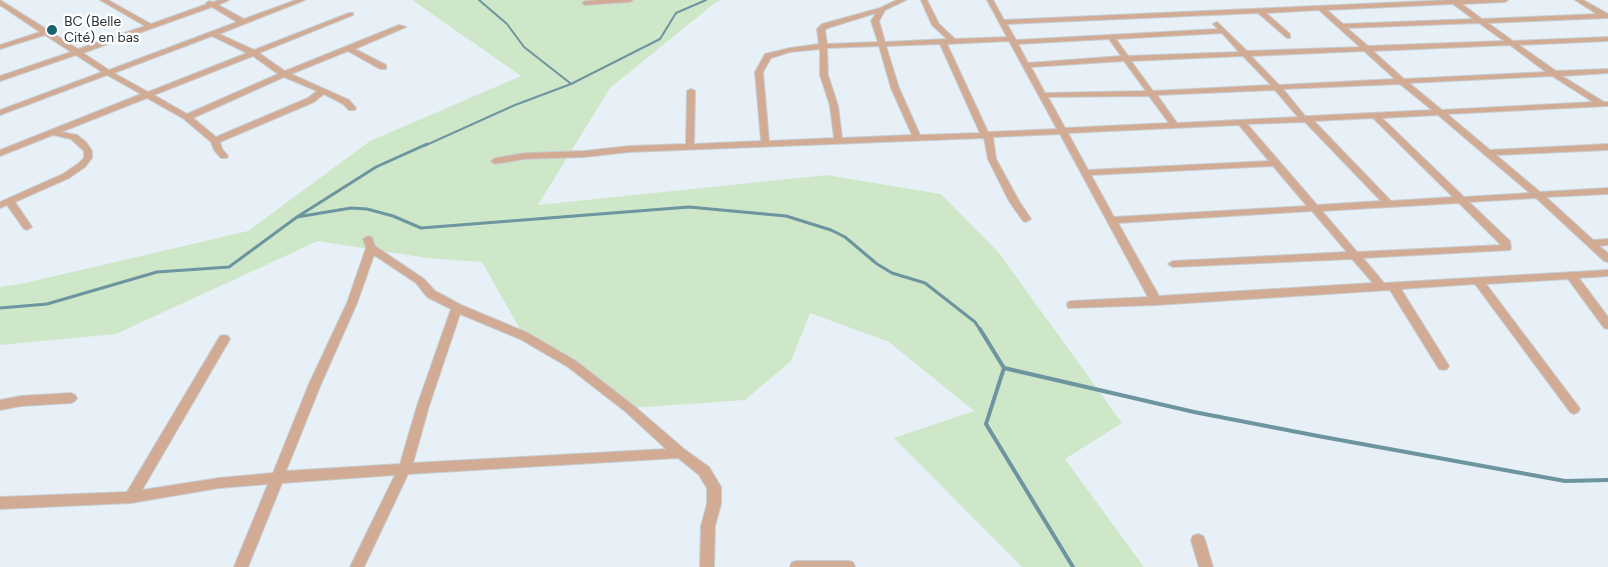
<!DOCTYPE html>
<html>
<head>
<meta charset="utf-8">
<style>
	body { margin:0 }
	canvas { display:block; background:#e8f0f7 }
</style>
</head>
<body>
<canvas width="1608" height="567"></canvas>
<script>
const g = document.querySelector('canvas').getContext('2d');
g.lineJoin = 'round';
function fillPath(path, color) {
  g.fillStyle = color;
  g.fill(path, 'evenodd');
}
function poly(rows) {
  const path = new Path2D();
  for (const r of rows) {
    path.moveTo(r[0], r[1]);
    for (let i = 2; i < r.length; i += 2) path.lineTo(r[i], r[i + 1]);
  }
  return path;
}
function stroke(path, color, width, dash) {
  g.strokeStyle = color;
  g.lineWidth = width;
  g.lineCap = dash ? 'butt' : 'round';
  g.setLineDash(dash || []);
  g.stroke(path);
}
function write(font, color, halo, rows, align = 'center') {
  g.font = font + ' Figtree,sans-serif';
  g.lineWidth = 5;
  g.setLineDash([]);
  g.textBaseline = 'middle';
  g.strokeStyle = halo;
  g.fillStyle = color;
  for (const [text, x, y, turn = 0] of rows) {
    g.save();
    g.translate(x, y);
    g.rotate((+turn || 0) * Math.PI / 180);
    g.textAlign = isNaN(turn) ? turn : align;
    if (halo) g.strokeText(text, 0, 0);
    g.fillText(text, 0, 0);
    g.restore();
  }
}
fillPath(poly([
	[412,0,721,0,716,2,610,88,538,205,827,175,941,194,999,253,1122,423,1065,459,1144,567,1022,567,894,438,974,411,889,342,810,313,791,361,745,400,631,408,521,331,482,262,427,258,318,241,116,334,0,345,0,287,25,283,248,231,370,141,521,76]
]), '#cfe7c9');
stroke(poly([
	[479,0,507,24,524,47,570,83],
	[424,146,515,105,571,84,660,39,676,13,706,0]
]), '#6d959f', 2);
stroke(poly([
	[297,217,351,208,367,209,393,216,421,228,689,207,786,216,831,230,845,237,877,264,892,273,925,283,975,322,981,331],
	[0,308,47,304,157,272,229,267,297,217,376,167,427,144]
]), '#6d959f', 3);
stroke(poly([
	[980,329,1004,368,986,424,1073,567],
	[1004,368,1194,412,1318,436,1565,481,1608,480]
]), '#6d959f', 4);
const minor = poly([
	[0,0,78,49,145,26,100,0,108,0,151,24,207,4,206,3,209,1,213,2,219,0,229,0,218,5,244,19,296,0,305,0,219,34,254,50,349,13,353,13,353,15,259,53,285,71,399,25,406,27,355,49,386,65,386,69,380,69,348,51,291,74,349,100,356,108,355,110,349,110,343,104,324,94,314,102,220,142,222,149,228,156,227,158,221,158,214,150,211,142,184,119,147,98,61,132,77,135,86,142,92,151,92,158,85,167,69,178,15,202,32,227,27,230,24,229,7,205,0,208,0,202,63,174,79,163,84,158,84,151,71,139,53,135,0,156,0,150,141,94,107,75,0,115,0,110,102,72,76,55,0,81,0,76,71,52,45,35,0,49,0,45,40,32,0,5,0,0],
	[212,7,237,22,109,70,83,53,212,7],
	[212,36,247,53,148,92,114,73,212,36],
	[253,56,278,74,187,114,154,95,253,56],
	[284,77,317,91,308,98,216,137,193,118,284,77],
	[599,0,633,0,630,2,585,5,582,3,585,1,599,0],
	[897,0,906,0,885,10,879,21,885,42,947,39,932,25,921,0,927,0,939,24,955,39,1007,37,987,0,993,0,1004,20,1450,0,1508,0,1505,2,1462,4,1482,19,1597,14,1575,0,1583,0,1608,14,1608,18,1488,23,1513,41,1608,37,1608,41,1519,45,1556,71,1608,69,1608,73,1562,76,1604,102,1608,102,1608,106,1447,114,1490,150,1608,144,1608,150,1496,155,1540,192,1608,188,1608,194,1546,197,1593,240,1608,239,1608,245,1599,246,1608,253,1608,262,1604,261,1536,198,1469,202,1510,241,1511,248,1510,250,1363,258,1384,283,1608,270,1608,276,1579,278,1608,317,1608,329,1604,328,1568,279,1486,284,1578,406,1580,409,1578,412,1574,414,1570,412,1475,284,1401,289,1449,366,1447,369,1443,370,1439,369,1390,290,1156,305,1068,308,1067,305,1068,302,1072,301,1148,297,1060,134,993,137,996,159,1019,201,1031,219,1026,222,1023,221,1009,201,988,159,984,138,630,152,584,157,525,159,495,164,491,161,495,158,525,153,584,151,630,146,686,144,687,91,691,89,695,91,694,144,761,141,755,72,765,54,790,48,819,44,817,29,822,24,880,8,897,0],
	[1453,4,1473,19,1343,24,1327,10,1453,4],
	[1319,10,1360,47,1247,51,1217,22,1213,24,1218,29,1016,40,1007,24,1258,13,1287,38,1290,38,1290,34,1266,13,1319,10],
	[876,13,871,21,878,42,827,44,825,30,828,28,876,13],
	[1479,23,1504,41,1368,46,1347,28,1479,23],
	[1222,33,1239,52,1128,56,1116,39,1222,33],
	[1109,39,1121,56,1028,63,1018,44,1109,39],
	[1009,41,1057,129,988,132,947,44,1009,41],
	[940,44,980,133,920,135,899,88,886,46,940,44],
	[1510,45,1546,72,1404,79,1373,51,1510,45],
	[879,46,891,88,912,135,842,138,838,106,828,75,827,48,879,46],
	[820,49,820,75,830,106,834,138,769,141,763,72,771,58,790,52,820,49],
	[1364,51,1395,79,1279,85,1251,56,1364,51],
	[1243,56,1271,85,1153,91,1131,61,1243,56],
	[1124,61,1146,91,1045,93,1031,67,1124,61],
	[1552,76,1593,102,1442,110,1409,83,1552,76],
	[1400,84,1432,110,1309,116,1305,116,1283,89,1400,84],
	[1275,90,1298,117,1177,123,1157,95,1275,90],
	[1149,96,1169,123,1065,128,1048,97,1149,96],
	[1438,115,1485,155,1530,193,1464,197,1382,118,1438,115],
	[1373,118,1453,197,1391,201,1314,121,1373,118],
	[1305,122,1381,201,1317,205,1247,124,1305,122],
	[1239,125,1269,161,1088,170,1068,133,1239,125],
	[1273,166,1307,206,1114,217,1091,175,1273,166],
	[1459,203,1501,245,1357,252,1322,211,1459,203],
	[1312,211,1347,252,1173,261,1168,264,1173,267,1352,259,1373,283,1159,296,1118,223,1312,211],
	[368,236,372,237,375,246,424,279,435,291,461,305,528,333,576,361,634,406,684,449,709,467,721,487,721,504,715,526,714,567,700,567,701,526,707,504,707,488,699,475,678,458,408,474,364,567,350,567,395,475,282,483,248,567,234,567,268,484,219,488,131,503,0,509,0,497,127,492,220,336,224,335,228,336,230,339,142,490,219,478,273,473,309,384,347,303,366,248,363,239,368,236],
	[374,255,416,283,427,297,451,309,417,406,400,464,286,471,321,384,357,303,374,255],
	[460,314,520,339,568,367,626,412,666,449,413,463,429,406,460,314],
	[71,393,75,395,77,398,75,401,71,403,21,406,0,410,0,400,21,396,71,393],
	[1198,534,1203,536,1205,540,1213,567,1199,567,1191,540,1193,536,1198,534],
	[797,561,848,561,853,562,855,567,790,567,792,562,797,561]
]);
stroke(minor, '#c7ced4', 2);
fillPath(minor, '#d2ab95');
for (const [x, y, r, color] of [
	[52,30,6,"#196271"]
]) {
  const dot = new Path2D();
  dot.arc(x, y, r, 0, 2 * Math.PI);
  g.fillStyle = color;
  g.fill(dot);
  stroke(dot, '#fbfdfe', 2);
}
write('14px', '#2f3235', '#fbfdfe', [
	["BC (Belle",64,22],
	["Cité) en bas",64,38]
], 'left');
</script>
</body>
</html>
